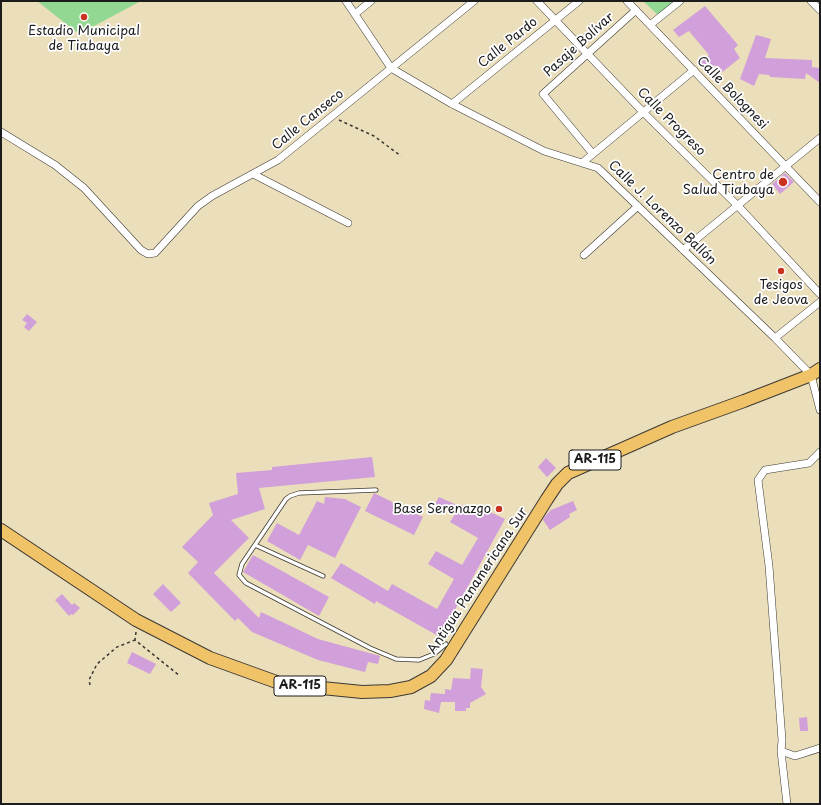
<!DOCTYPE html>
<html>
<head>
<meta charset="utf-8">
<style>
	body { margin:0 }
	#map { position:relative; width:821px; height:805px; overflow:hidden; background:#ebdeba; font-family:"Playpen Sans",sans-serif }
	canvas { display:block }
	.frame { position:absolute; inset:0; border:2px solid #1c1c1c; pointer-events:none }
</style>
</head>
<body>
<div id="map">
<canvas width="821" height="805"></canvas>
<div class="frame"></div>
</div>
<script>
const g = document.querySelector('canvas').getContext('2d');
g.lineJoin = 'round';
function fillPath(path, color) {
  g.fillStyle = color;
  g.fill(path, 'evenodd');
}
function poly(rows) {
  const path = new Path2D();
  for (const r of rows) {
    path.moveTo(r[0], r[1]);
    for (let i = 2; i < r.length; i += 2) path.lineTo(r[i], r[i + 1]);
  }
  return path;
}
function stroke(path, color, width, dash) {
  g.strokeStyle = color;
  g.lineWidth = width;
  g.lineCap = dash ? 'butt' : 'round';
  g.setLineDash(dash || []);
  g.stroke(path);
}
function write(font, color, halo, rows, align = 'center') {
  g.font = font + ' "Playpen Sans",sans-serif';
  g.lineWidth = 3.5;
  g.setLineDash([]);
  g.textBaseline = 'middle';
  g.strokeStyle = halo;
  g.fillStyle = color;
  for (const [text, x, y, turn = 0] of rows) {
    g.save();
    g.translate(x, y);
    g.rotate((+turn || 0) * Math.PI / 180);
    g.textAlign = isNaN(turn) ? turn : align;
    if (halo) g.strokeText(text, 0, 0);
    g.fillText(text, 0, 0);
    g.restore();
  }
}
fillPath(poly([
	[37,1,141,1,79,34],
	[643,1,679,1,660,17]
]), '#92d892');
fillPath(poly([
	[705,6,738,45,734,49,740,58,721,73,715,65,706,71,699,63,709,55,689,31,679,37,673,30],
	[756,35,771,39,765,58,812,60,812,67,820,68,820,83,806,73,805,79,770,77,769,75,759,74,754,86,740,79],
	[785,173,794,182,780,194,772,184],
	[27,314,37,322,29,331,24,327,27,323,22,320],
	[372,457,375,477,259,488,265,509,231,520,249,538,214,573,259,618,261,612,318,639,380,656,378,664,368,662,365,672,318,660,252,632,238,618,235,621,188,573,198,562,182,547,213,515,209,503,238,494,236,473,272,470,272,467],
	[546,458,556,468,547,477,538,467],
	[374,493,423,517,414,535,365,511],
	[325,497,345,499,361,507,335,558,308,545,300,560,267,541,277,523,299,535,317,501,324,504],
	[439,497,459,506,460,504,479,515,482,508,505,519,440,637,376,601,375,604,331,578,341,563,388,591,392,584,437,609,454,579,428,564,436,551,462,565,478,538,450,522,455,514,435,504],
	[573,501,577,510,569,514,570,517,550,530,543,520,545,516,551,510],
	[253,555,329,597,319,616,243,572],
	[163,584,181,603,171,612,153,594],
	[62,594,72,605,74,603,80,608,73,615,71,614,69,616,55,600],
	[132,652,156,664,150,674,127,663],
	[471,668,483,669,481,687,486,694,470,703,470,708,466,708,466,711,455,711,455,702,441,702,439,713,424,709,425,700,430,701,431,693,445,694,445,689,451,690,453,678,470,679],
	[807,717,808,731,800,731,799,718]
]), '#d19fd9');
const lane = poly([
	[376,490,299,493,290,496,286,499,242,564,239,575,246,583,370,648,396,659,419,660,434,654,446,644],
	[255,545,323,576]
]);
const street = poly([
	[346,1,391,68,452,104,544,151,598,168,775,338,811,375,820,410],
	[537,1,643,112,738,206,820,294],
	[627,1,820,202],
	[811,1,820,10],
	[355,14,371,1],
	[650,25,680,1],
	[452,104,579,1],
	[1,132,55,165,84,188,141,250,148,254,155,253,198,206,212,196,278,160,474,1],
	[593,154,543,94,636,10],
	[582,163,694,70],
	[253,174,348,223],
	[683,250,820,138],
	[584,255,638,206],
	[775,338,820,302],
	[781,751,795,756,820,748],
	[787,804,781,751,782,740,769,566,758,480,765,470,809,463,820,452]
]);
const primary = poly([
	[1,530,136,620,210,658,282,684,362,692,390,691,411,687,431,676,446,660,547,499,557,484,568,473,672,427,744,401,811,375,820,369]
]);
stroke(lane, '#3b3934', 5);
stroke(street, '#3b3934', 8);
stroke(primary, '#3b3934', 14);
stroke(poly([
	[339,120,374,136,401,156],
	[136,632,135,640,180,676],
	[90,685,89,680,97,664,117,647,135,640]
]), '#3b3934', 1.5, [3, 3]);
stroke(lane, '#fff', 3.5);
stroke(street, '#fff', 7);
stroke(primary, '#f1c369', 12);
for (const [x, y, r, color] of [
	[84,17,4,"#c8321e"],
	[783,182,5,"#c8321e"],
	[781,271,4,"#c8321e"],
	[499,509,4,"#c8321e"]
]) {
  const dot = new Path2D();
  dot.arc(x, y, r, 0, 2 * Math.PI);
  g.fillStyle = color;
  g.fill(dot);
  stroke(dot, '#fff', 1.5);
}
for (const [x, y, w] of [
	[595,460,52],
	[300,686,52]
]) {
  const box = new Path2D();
  box.roundRect(x - w / 2, y - 10, w, 20, 3);
  g.fillStyle = '#fff';
  g.fill(box);
  stroke(box, '#1c1c1c', 1);
}
write('bold 12px', '#1c1c1c', null, [
	["AR-115",595,460],
	["AR-115",300,686]
]);
write('13px', '#1c1c1c', '#fff', [
	["Estadio Municipal",84,31],
	["de Tiabaya",84,46],
	["Centro de",774,175,"right"],
	["Salud Tiabaya",774,190,"right"],
	["Tesigos",781,285],
	["de Jeova",781,300],
	["Base Serenazgo",491,509,"right"]
]);
write('13px', '#1c1c1c', '#fff', [
	["Calle Pardo",508,43,-39],
	["Pasaje Bolívar",579,45,-42],
	["Calle Bolognesi",732,93,46],
	["Calle Canseco",308,120,-39],
	["Calle Progreso",671,122,45],
	["Calle J. Lorenzo Ballón",662,213,44],
	["Antigua Panamericana Sur",478,581,-57]
]);
</script>
</body>
</html>
